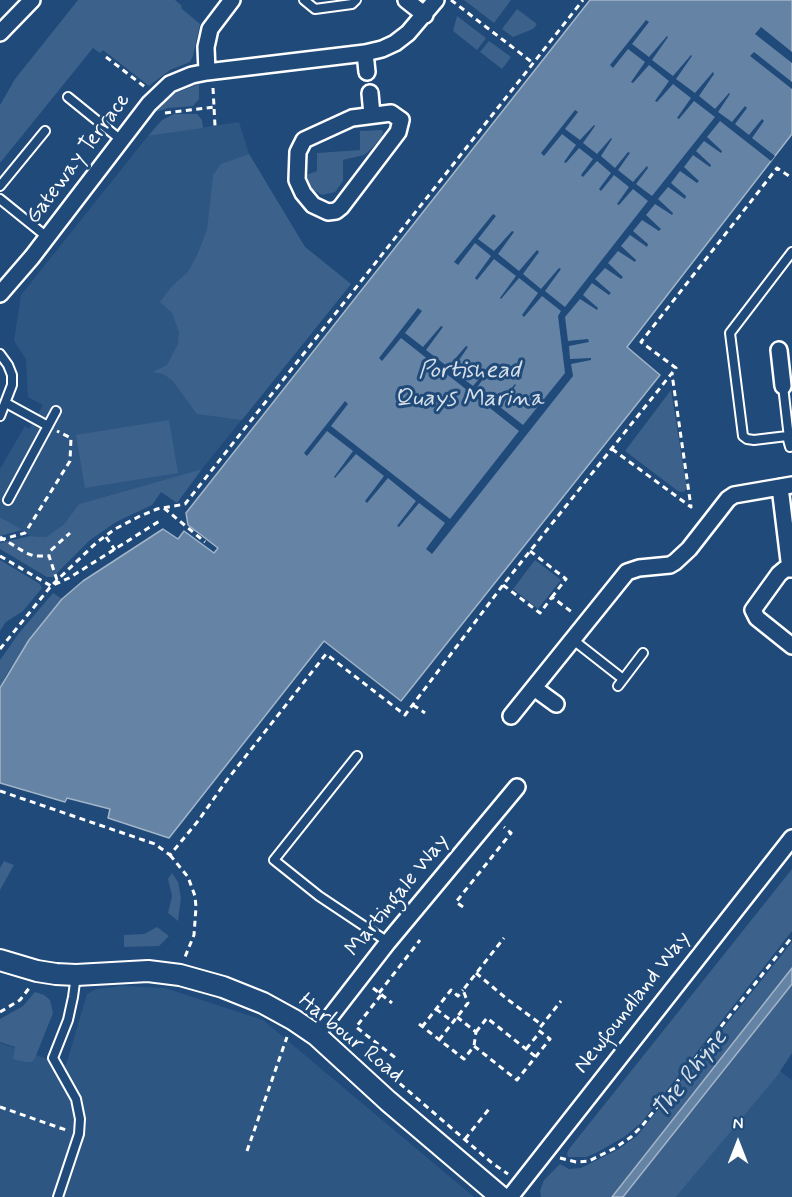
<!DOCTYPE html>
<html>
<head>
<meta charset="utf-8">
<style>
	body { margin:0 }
	#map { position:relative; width:792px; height:1197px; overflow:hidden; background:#1f4a7a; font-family:Mynerve,sans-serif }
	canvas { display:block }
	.north { position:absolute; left:708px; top:1113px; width:60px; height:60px; -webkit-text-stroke:4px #1f4a7a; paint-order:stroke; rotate:0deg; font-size:16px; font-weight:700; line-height:24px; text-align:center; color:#fff }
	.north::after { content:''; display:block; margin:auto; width:21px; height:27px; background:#fff; clip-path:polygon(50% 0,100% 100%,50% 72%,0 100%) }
</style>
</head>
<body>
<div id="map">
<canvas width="792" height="1197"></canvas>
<div class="north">N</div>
</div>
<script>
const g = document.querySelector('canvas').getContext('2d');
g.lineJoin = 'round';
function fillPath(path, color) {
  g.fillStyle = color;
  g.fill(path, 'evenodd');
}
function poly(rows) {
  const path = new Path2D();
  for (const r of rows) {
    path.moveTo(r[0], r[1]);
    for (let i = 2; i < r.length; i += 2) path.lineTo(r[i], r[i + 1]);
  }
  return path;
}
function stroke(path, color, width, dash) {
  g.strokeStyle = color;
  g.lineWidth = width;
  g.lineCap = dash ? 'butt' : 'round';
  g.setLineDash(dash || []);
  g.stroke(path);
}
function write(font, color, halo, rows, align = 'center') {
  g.font = font + ' Mynerve,sans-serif';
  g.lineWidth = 6;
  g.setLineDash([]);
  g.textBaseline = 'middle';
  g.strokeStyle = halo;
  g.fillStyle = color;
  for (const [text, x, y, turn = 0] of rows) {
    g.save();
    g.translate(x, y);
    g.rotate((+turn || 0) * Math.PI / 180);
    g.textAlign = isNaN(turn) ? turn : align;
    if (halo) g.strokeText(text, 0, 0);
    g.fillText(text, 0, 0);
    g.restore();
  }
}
fillPath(poly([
	[239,122,249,154,305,247,351,284,202,469,79,504,64,524,46,537,30,536,0,517,0,469,25,426,29,429,43,405,28,397,26,359,14,341,21,295,148,136],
	[123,986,165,988,263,1020,474,1197,0,1197,0,1043,66,1065,87,994,96,989],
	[780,1071,792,1080,792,1197,676,1197]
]), '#2e5683');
fillPath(poly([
	[78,0,175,0,182,6,181,8,200,24,193,56,190,62,170,70,149,86,103,50,100,53,93,48,0,163,0,105,15,79],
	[464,0,511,0,494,23],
	[517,9,537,24,533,29,513,37,502,29],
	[457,16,486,38,477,50,453,31],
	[489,41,511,57,502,69,480,52],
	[199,84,199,99,193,106,168,108,153,113,175,93],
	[174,114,197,114,202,120,203,128,148,136,162,120],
	[382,130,383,132,381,138,369,151,364,155,343,160,343,181,335,192,322,195,308,187,303,176,317,171,317,153,360,150,360,131],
	[249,154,305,247,351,284,242,420,197,414,172,380,163,374,152,372,167,365,178,344,179,332,172,313,160,302,172,286,188,272,198,253,207,230,213,175,221,164],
	[671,390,687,489,683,492,678,491,625,451],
	[169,420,178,473,85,488,76,435],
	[202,469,177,503,161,492,152,505,116,522,90,540,53,577,47,577,0,549,0,543,30,536,46,537,64,524,79,504],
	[0,517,22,530,0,536],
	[0,560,40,584,42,588,23,611,6,622,0,631],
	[535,560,561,580,538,609,513,589],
	[53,593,62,599,43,622,6,675,0,688,0,660,19,633],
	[4,861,14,865,0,890,0,868],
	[792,869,792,931,641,1123,624,1137,596,1153,586,1157,568,1157,567,1154,569,1149],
	[172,873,178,882,181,898,178,921,168,913,172,896,168,879],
	[157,927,169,936,159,946,124,947,124,935,144,934],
	[792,942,792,968,612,1197,541,1197,540,1191,544,1180,560,1164,569,1169,581,1168,619,1149,637,1136],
	[792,984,792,1053,777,1076,676,1197,623,1197],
	[35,992,44,995,50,1000,53,1013,35,1058,32,1062,26,1062,13,1059,15,1047,0,1042,0,1019,23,1006]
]), '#3c618b');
const water = poly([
	[590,0,792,0,792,134,627,347,660,375,401,701,324,641,169,838,108,818,110,809,67,798,65,802,0,783,0,688,29,640,62,599,83,581,163,529,178,539,184,531,214,553,218,548,188,525,186,513,590,0],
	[792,968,792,984,623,1197,612,1197,792,968]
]);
fillPath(water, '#6583a4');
stroke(water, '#a3b5c8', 1.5);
fillPath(poly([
	[646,20,649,22,632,44,649,57,667,36,668,37,652,60,673,76,691,55,692,56,676,79,695,93,713,72,714,74,699,96,715,109,729,93,730,94,718,112,732,122,745,106,747,108,735,124,749,135,762,119,764,121,752,138,775,156,771,161,720,121,707,137,722,151,721,153,704,141,696,151,711,165,710,167,693,155,684,167,699,181,697,183,680,171,671,183,686,196,685,199,668,187,658,199,673,213,672,215,655,204,646,215,661,229,659,231,642,220,633,231,648,244,647,247,630,235,621,246,636,260,635,262,618,251,608,263,623,277,621,279,605,268,595,279,611,293,609,295,592,283,583,295,598,308,597,310,580,299,565,317,568,341,588,339,589,342,569,346,570,359,591,358,591,360,571,364,573,376,432,554,426,549,445,523,419,503,399,527,397,526,416,501,388,478,367,503,365,501,384,476,356,454,335,478,334,477,353,451,327,431,307,456,304,453,345,401,348,404,331,426,450,519,519,431,401,338,382,361,379,358,418,308,422,311,405,333,423,347,441,326,443,327,426,350,448,367,466,346,468,347,452,370,473,386,491,365,492,366,476,389,497,405,515,384,516,385,500,407,523,425,565,373,558,316,561,311,542,296,524,317,522,315,538,293,519,278,501,299,500,298,516,276,494,259,477,280,475,278,491,256,475,243,458,265,454,262,493,214,496,216,478,239,494,251,512,231,514,232,498,254,519,271,537,250,539,252,523,274,541,289,559,268,561,269,545,291,565,307,648,201,633,189,619,205,617,204,629,187,614,175,601,191,599,189,611,173,597,161,583,177,581,175,593,159,579,148,566,163,564,162,576,145,562,134,544,156,541,153,575,110,578,112,565,129,580,140,594,125,595,126,583,143,597,154,611,138,612,139,601,156,615,168,628,152,630,153,618,170,633,182,647,166,648,168,636,184,652,196,715,117,694,101,679,119,677,118,691,98,673,84,657,102,655,101,669,81,649,65,633,83,631,82,645,62,628,49,613,68,610,65],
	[761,27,792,52,792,63,755,34],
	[754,52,792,82,792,89,750,56]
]), '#1f4a7a');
const service = poly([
	[304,0,315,9,352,4,356,0],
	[68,97,121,140],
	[0,186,45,131],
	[0,199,47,237],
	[0,354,8,365,12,375,12,385,0,416],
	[783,386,789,438],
	[6,403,48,426],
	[790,447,787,436,754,440,747,439,743,436,730,333,792,252],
	[8,500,56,411],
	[572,639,623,679],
	[618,686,643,653],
	[357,756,274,860,319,896,388,942],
	[58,1197,79,1134,80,1119,76,1099,53,1058,68,1020,73,997,76,975]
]);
const minor = poly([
	[406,0,425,15],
	[0,33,32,0],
	[365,53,367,72],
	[207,72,206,47,210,29,232,0],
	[370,93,372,115],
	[391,113,401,120,398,132,341,207,336,211,328,212,313,205,303,193,297,180,298,152,304,140,352,118,391,113],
	[0,294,32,257,149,104,170,84,192,75,207,72,365,53,382,49,395,43,408,33,436,0],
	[779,350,783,386],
	[780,487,790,569],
	[792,569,785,569,779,574,753,610,757,618,792,646],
	[534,688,556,704],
	[511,716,627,572,639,568,670,565,675,562,689,549,728,499,734,495,792,485],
	[316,1035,388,942,517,787],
	[510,1197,792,838]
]);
const tertiary = poly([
	[0,960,37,971,56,974,76,975,148,971,180,975,223,987,263,1003,294,1020,316,1035,388,1101,501,1197]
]);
stroke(service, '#fff', 12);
stroke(minor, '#fff', 20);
stroke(tertiary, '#fff', 24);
stroke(poly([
	[451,0,533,63],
	[106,57,145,87],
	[213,88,215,126],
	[165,113,214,107],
	[612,449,691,507,672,374],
	[164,508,205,542],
	[0,537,26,553,34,556,49,556],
	[106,537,115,550],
	[0,540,25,533,70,461,71,438,57,431],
	[530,551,566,579,552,597],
	[0,556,51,586,69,578,161,520],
	[57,580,49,556,50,551,70,533],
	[503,585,540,613,552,597,573,613],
	[0,649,51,586,96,543,115,529,140,516,157,509,185,504,583,0],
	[413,705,425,713],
	[0,791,155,844,170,855,198,821,227,780,326,654,405,715,503,585,676,368,641,342,777,168,792,178],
	[170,855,188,877,195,896,196,907,194,935,185,957],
	[463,907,456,902,511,833,504,827],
	[476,973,507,999,542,1025],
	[373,988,392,1003],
	[379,993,420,940],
	[381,995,356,1027,397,1059],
	[436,1009,453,1022],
	[0,1012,20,1000,30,987],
	[457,1017,476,1032,474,1046],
	[419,1024,464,1059,474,1046,517,1080,550,1039,538,1030,561,1001],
	[422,1027,451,990,458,996,463,990],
	[476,1032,487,1018,536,1057],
	[439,1040,468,1003,463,990,504,938],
	[526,1049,540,1032],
	[376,1063,492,1163,508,1174],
	[0,1107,66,1130],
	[465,1139,489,1109],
	[247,1151,287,1037],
	[560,1158,576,1162,589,1161,615,1148,631,1137,642,1126,792,937]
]), '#fff', 3, [6, 4.5]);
stroke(service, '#1f4a7a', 8);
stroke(minor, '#1f4a7a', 15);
stroke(tertiary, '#1f4a7a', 20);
write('22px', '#fff', '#1f4a7a', [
	["Gateway Terrace",79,159,-53],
	["Martingale Way",398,896,-51],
	["Newfoundland Way",633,1003,-52],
	["Harbour Road",350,1039,39]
]);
write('italic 24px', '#d8e0e8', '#1f4a7a', [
	["Portishead",469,372],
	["Quays Marina",469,400],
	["The Rhyne",691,1075,-52]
]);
</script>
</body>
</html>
